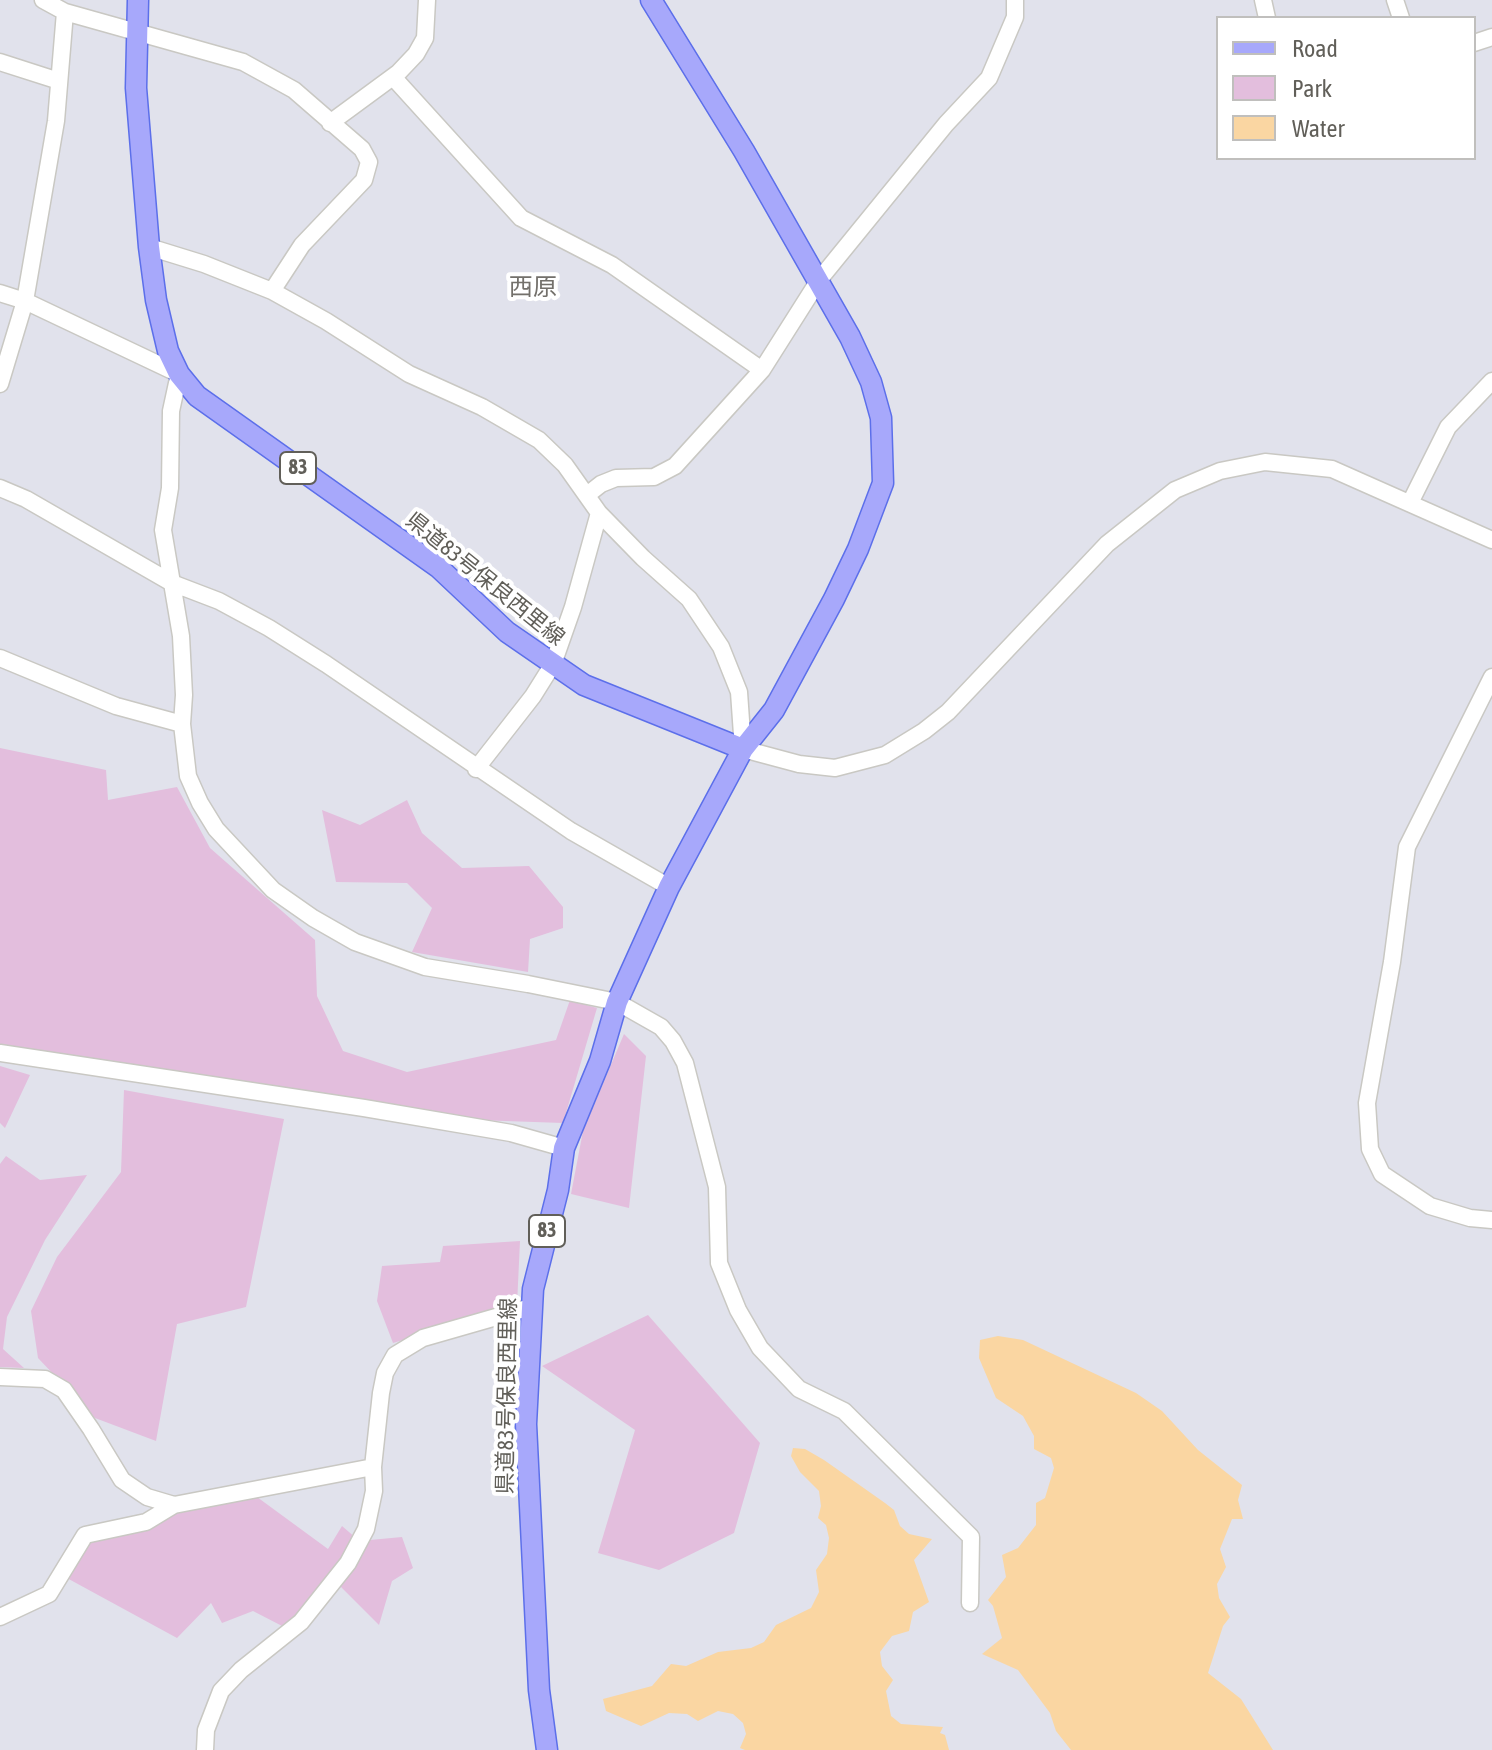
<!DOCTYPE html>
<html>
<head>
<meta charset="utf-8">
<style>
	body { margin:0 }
	#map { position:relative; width:1492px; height:1750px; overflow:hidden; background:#e1e2ec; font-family:"Asap Condensed",sans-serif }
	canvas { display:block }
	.legend { position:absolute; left:1216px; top:16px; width:260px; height:144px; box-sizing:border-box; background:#fff; border:2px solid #c0bfbd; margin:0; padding:10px 14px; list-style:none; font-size:24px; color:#615f59 }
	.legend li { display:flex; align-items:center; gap:16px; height:40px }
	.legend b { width:40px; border:2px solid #c0bfbd }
</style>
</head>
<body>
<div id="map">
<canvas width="1492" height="1750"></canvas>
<ul class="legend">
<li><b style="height:10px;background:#a7a8fb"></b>Road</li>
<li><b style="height:22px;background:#e3bedd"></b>Park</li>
<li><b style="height:22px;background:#fad6a2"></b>Water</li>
</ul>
</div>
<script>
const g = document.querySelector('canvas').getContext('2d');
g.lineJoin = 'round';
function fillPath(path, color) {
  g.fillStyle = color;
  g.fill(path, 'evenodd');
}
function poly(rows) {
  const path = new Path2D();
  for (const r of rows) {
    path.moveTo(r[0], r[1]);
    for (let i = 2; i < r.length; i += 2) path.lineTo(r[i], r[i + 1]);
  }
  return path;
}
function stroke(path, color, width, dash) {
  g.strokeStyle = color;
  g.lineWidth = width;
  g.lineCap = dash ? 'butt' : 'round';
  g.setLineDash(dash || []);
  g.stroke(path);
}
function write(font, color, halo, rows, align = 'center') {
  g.font = font + ' "Asap Condensed","Noto Sans JP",sans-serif';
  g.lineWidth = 8;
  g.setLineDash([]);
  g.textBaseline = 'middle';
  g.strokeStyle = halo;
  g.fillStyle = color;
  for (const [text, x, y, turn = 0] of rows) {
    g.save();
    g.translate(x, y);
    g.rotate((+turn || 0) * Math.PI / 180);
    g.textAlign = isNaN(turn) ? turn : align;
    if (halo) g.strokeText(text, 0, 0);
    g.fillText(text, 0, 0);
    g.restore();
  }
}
fillPath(poly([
	[0,748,106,770,108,800,177,787,210,848,315,940,317,996,343,1051,407,1072,556,1040,570,1000,597,1008,563,1123,476,1120,0,1046],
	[407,800,422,833,462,868,529,866,563,907,563,928,530,939,528,972,412,952,432,908,407,883,336,882,322,810,360,825],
	[624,1034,646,1056,629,1208,571,1194,583,1131],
	[0,1066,30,1075,5,1128,0,1123],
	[124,1090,284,1119,246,1307,177,1324,156,1441,95,1418,38,1358,31,1311,57,1257,121,1172],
	[6,1156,40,1180,87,1175,45,1240,7,1317,3,1349,24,1368,0,1367,0,1164],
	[520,1241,517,1305,393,1343,377,1301,382,1266,440,1262,443,1246],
	[648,1315,760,1443,734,1533,659,1570,598,1553,635,1430,542,1366],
	[257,1497,328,1549,342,1526,356,1538,343,1562,286,1628,253,1611,222,1623,211,1603,177,1638,65,1577,88,1540,173,1513],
	[402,1537,413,1568,392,1581,379,1625,340,1586,370,1540]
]), '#e3bedd');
fillPath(poly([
	[998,1336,1023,1340,1136,1393,1162,1411,1198,1450,1242,1485,1238,1500,1243,1519,1232,1519,1220,1549,1226,1567,1217,1584,1219,1598,1230,1617,1223,1626,1208,1673,1241,1699,1273,1750,1071,1750,1056,1731,1050,1713,1018,1670,982,1654,1002,1638,993,1606,988,1600,1006,1577,1002,1555,1018,1548,1036,1525,1036,1503,1045,1498,1054,1468,1051,1458,1034,1449,1034,1436,1023,1416,996,1398,979,1358,980,1340],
	[793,1448,805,1449,824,1460,885,1503,894,1510,900,1526,909,1534,932,1539,914,1560,929,1602,913,1612,909,1631,892,1636,880,1652,882,1666,893,1680,886,1691,891,1716,901,1724,943,1727,940,1733,945,1735,949,1750,745,1750,740,1748,746,1734,743,1723,733,1714,718,1711,698,1721,687,1714,669,1713,641,1726,606,1711,603,1699,652,1686,671,1664,686,1666,718,1652,751,1648,764,1642,776,1625,811,1608,819,1592,816,1570,827,1554,829,1538,826,1525,818,1518,821,1506,819,1491,800,1472,791,1456]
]), '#fad6a2');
const minor = poly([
	[43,0,65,12,243,62,294,90,362,149,369,162,364,180,302,245,272,291],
	[1263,0,1267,18],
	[1395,0,1401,18],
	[1474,43,1492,37],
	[0,62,59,81],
	[393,77,521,218,612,265,762,370],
	[330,123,398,73,416,54,425,38,427,0],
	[149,247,204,264,272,291,326,321,409,374,482,407,539,440,565,465,599,513,643,558,689,599,721,647,739,692,743,749,799,764,835,768,885,755,924,731,948,712,1107,544,1175,490,1220,471,1265,462,1332,469,1492,540],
	[0,293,25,301,179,374,171,411,170,488,163,530,181,636,184,695,182,724,188,776,200,803,216,829,273,890,313,918,355,942,425,967,528,984,617,1002,661,1027,673,1041,685,1063,717,1187,719,1263,738,1310,760,1348,799,1389,844,1411,971,1537,970,1603],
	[0,384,25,301,56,121,65,12],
	[0,488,26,499,172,583,219,601,269,628,326,664,571,831,669,887],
	[587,495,601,484,616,478,654,477,675,466,762,370,819,280,946,124,989,78,1015,17,1015,0],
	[1410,503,1448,427,1492,381],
	[0,658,116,706,182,724],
	[1492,677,1407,847,1392,962,1367,1103,1370,1149,1382,1174,1430,1206,1470,1218,1492,1220],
	[476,769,533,696,553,664,573,607,599,513],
	[0,1053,364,1108,511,1133,564,1148],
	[0,1377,45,1379,64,1390,91,1429,122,1480,147,1497,174,1505],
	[0,1617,49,1594,85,1535,146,1522,174,1505,373,1467],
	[205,1750,206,1730,221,1691,241,1670,301,1622,348,1563,366,1529,374,1491,373,1467,381,1393,385,1373,395,1355,423,1338,531,1307]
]);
const major = poly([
	[138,0,136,88,149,247,156,300,168,351,179,374,197,396,438,567,507,632,584,685,743,749],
	[547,1750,539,1690,526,1424,533,1289,558,1190,564,1148,600,1061,617,1002,669,887,743,749,774,710,834,599,858,549,883,483,881,418,871,382,850,337,744,151,651,0]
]);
stroke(minor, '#c9c8c3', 19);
stroke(major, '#5c6fea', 23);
stroke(minor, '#fff', 16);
stroke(major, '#a7a8fb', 20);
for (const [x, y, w] of [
	[298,468,36],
	[547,1231,36]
]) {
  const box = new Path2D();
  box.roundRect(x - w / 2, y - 16, w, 32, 6);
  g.fillStyle = '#fff';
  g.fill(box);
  stroke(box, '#615f59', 2);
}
write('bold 20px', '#615f59', null, [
	["83",298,468],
	["83",547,1231]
]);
write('22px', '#615f59', '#fff', [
	["県道83号保良西里線",485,579,39],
	["県道83号保良西里線",507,1396,-89]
]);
write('24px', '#73706b', '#fff', [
	["西原",533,287]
]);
</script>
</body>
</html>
